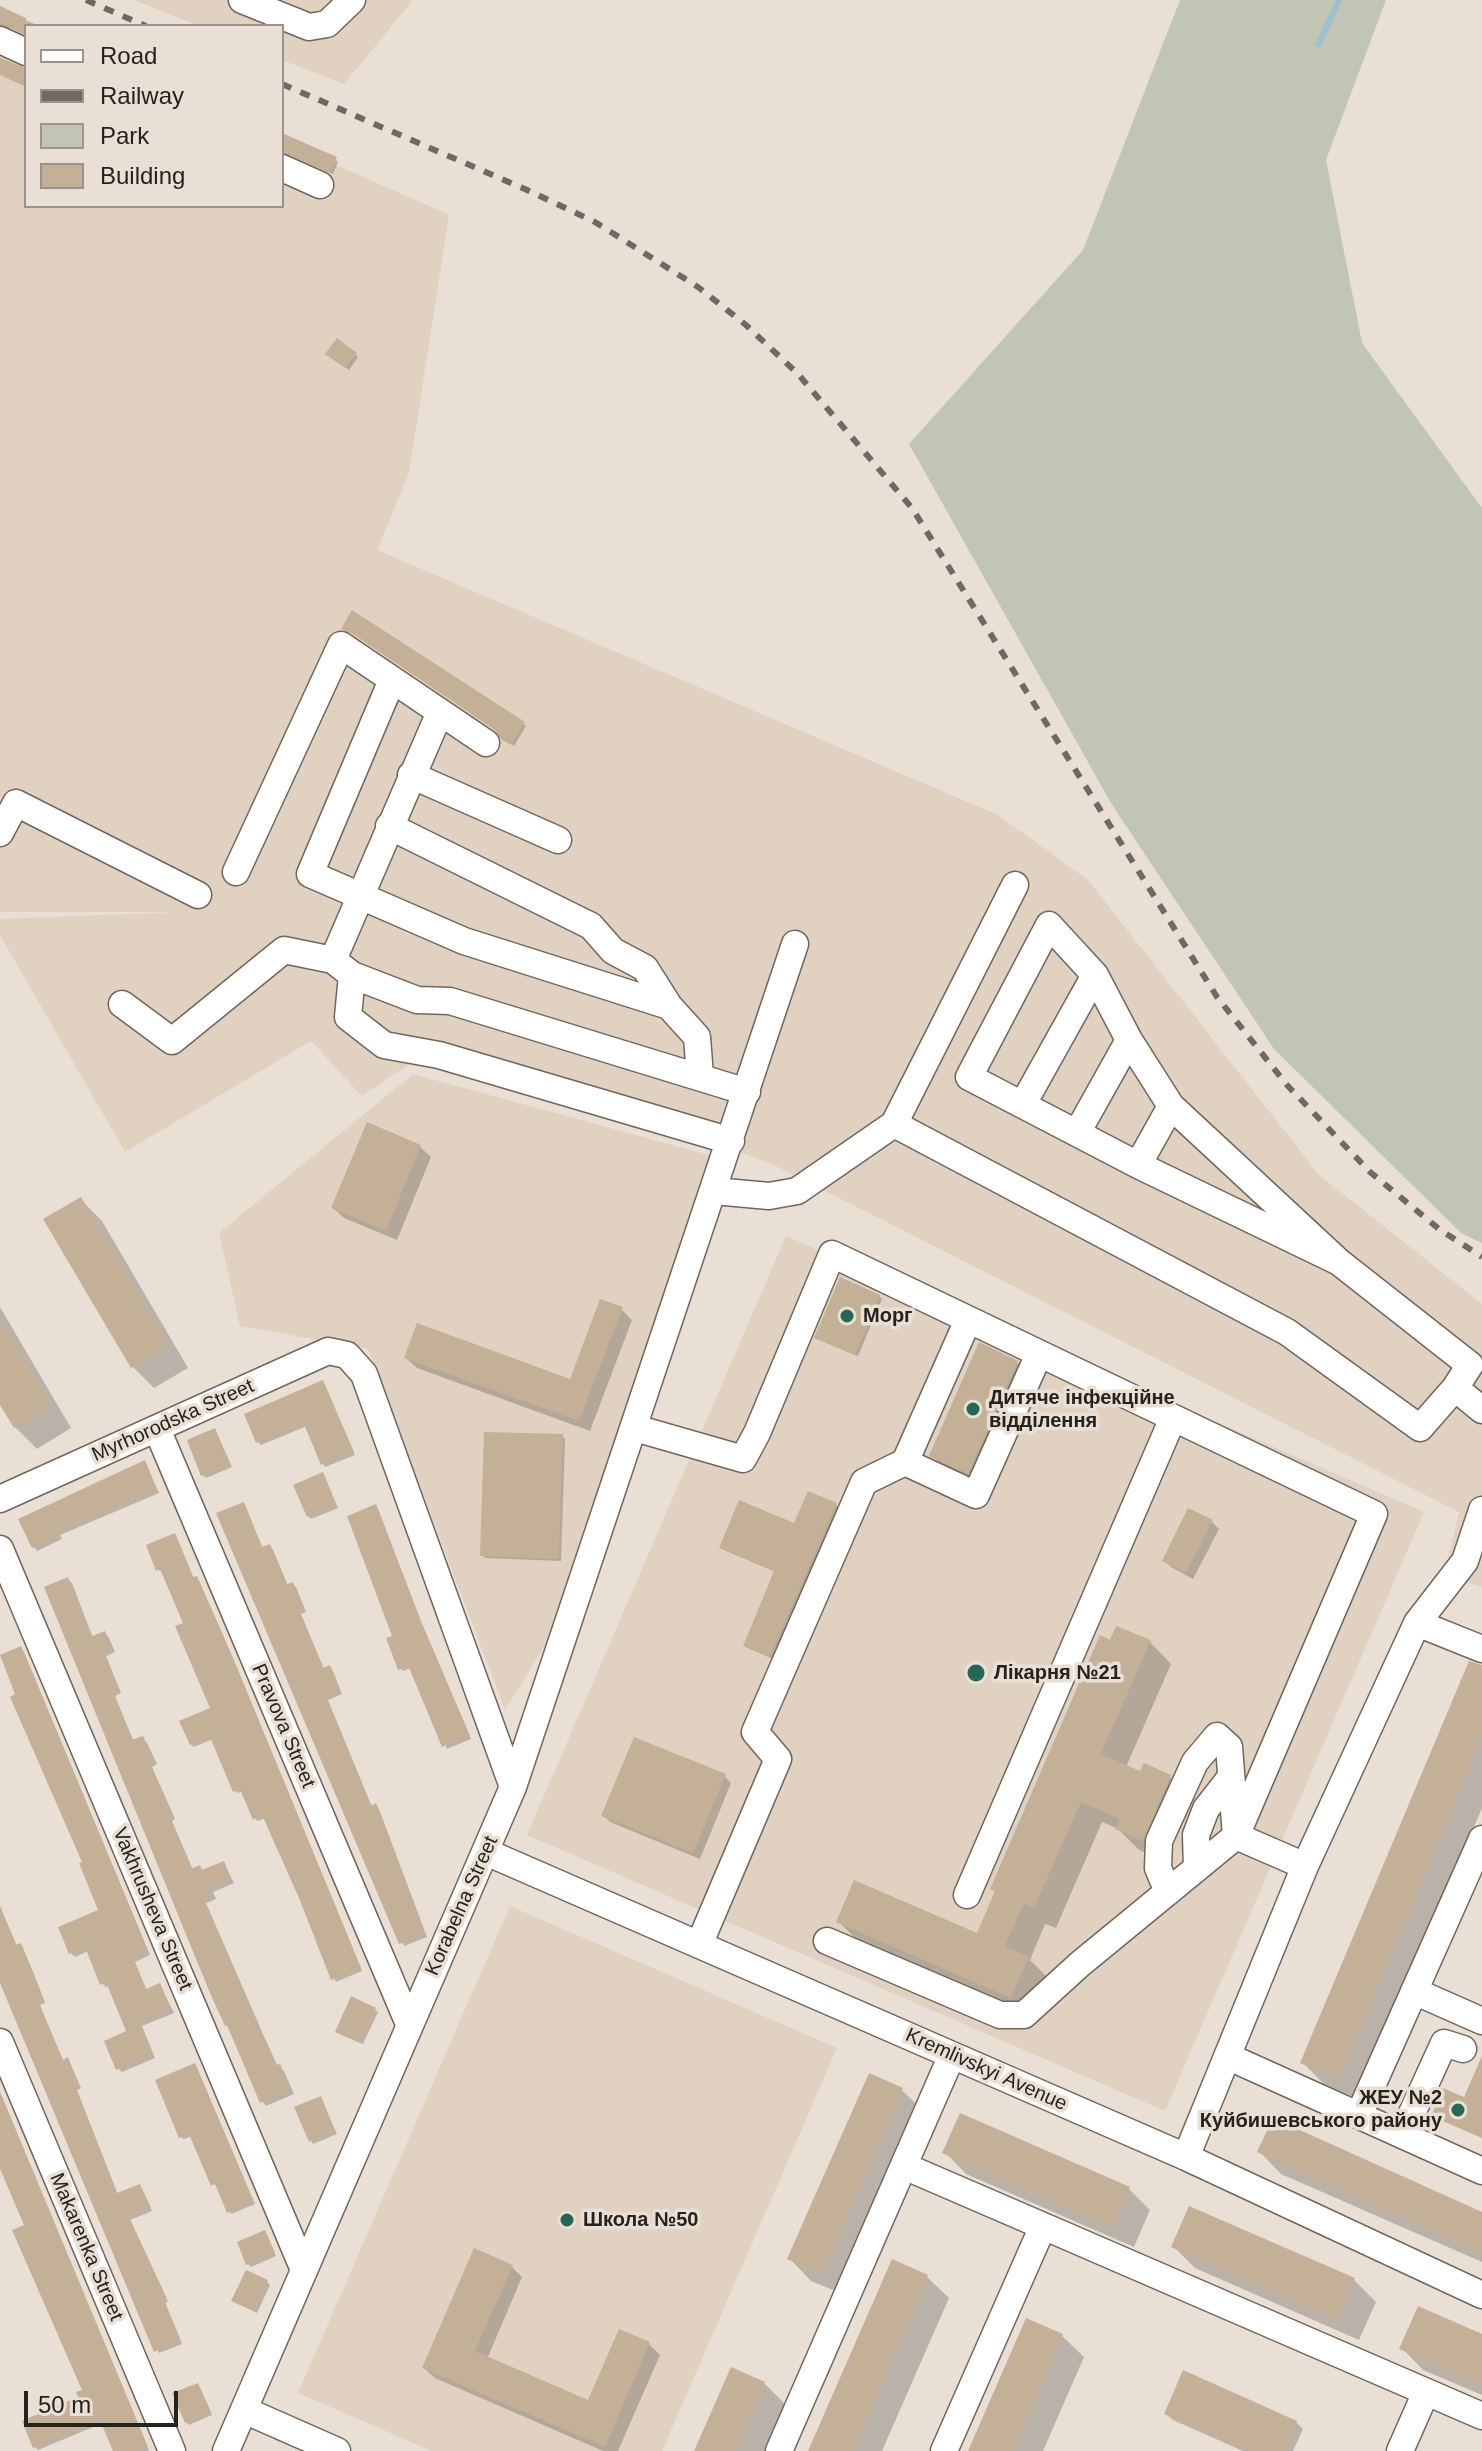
<!DOCTYPE html>
<html>
<head>
<meta charset="utf-8">
<style>
	body { margin:0 }
	#map { position:relative; width:1482px; height:2451px; overflow:hidden; background:#e9dfd4; font-family:Helvetica,sans-serif }
	canvas { display:block }
	.legend { position:absolute; left:24px; top:24px; width:260px; height:184px; box-sizing:border-box; background:#e9dfd4; border:2px solid #9b938b; margin:0; padding:10px 14px; list-style:none; font-size:24px; color:#26221e }
	.legend li { display:flex; align-items:center; gap:16px; height:40px }
	.legend b { width:40px; border:2px solid #9b938b }
	.scale { position:absolute; left:24px; top:2391px; width:154px; height:36px; box-sizing:border-box; border:4px solid #26221e; border-top:0; padding-left:10px; font-size:24px; line-height:28px; white-space:nowrap; color:#26221e; -webkit-text-stroke:6px #e9dfd4; paint-order:stroke }
</style>
</head>
<body>
<div id="map">
<canvas width="1482" height="2451"></canvas>
<ul class="legend">
<li><b style="height:10px;background:#fff"></b>Road</li>
<li><b style="height:10px;background:#706963"></b>Railway</li>
<li><b style="height:22px;background:#c1c6b4"></b>Park</li>
<li><b style="height:22px;background:#c4af97"></b>Building</li>
</ul>
<div class="scale">50 m</div>
</div>
<script>
const g = document.querySelector('canvas').getContext('2d');
g.lineJoin = 'round';
function fillPath(path, color) {
  g.fillStyle = color;
  g.fill(path, 'evenodd');
}
function poly(rows) {
  const path = new Path2D();
  for (const r of rows) {
    path.moveTo(r[0], r[1]);
    for (let i = 2; i < r.length; i += 2) path.lineTo(r[i], r[i + 1]);
  }
  return path;
}
function stroke(path, color, width, dash) {
  g.strokeStyle = color;
  g.lineWidth = width;
  g.lineCap = dash ? 'butt' : 'round';
  g.setLineDash(dash || []);
  g.stroke(path);
}
function write(font, color, halo, rows, align = 'center') {
  g.font = font + ' Helvetica,sans-serif';
  g.lineWidth = 7;
  g.setLineDash([]);
  g.textBaseline = 'middle';
  g.strokeStyle = halo;
  g.fillStyle = color;
  for (const [text, x, y, turn = 0] of rows) {
    g.save();
    g.translate(x, y);
    g.rotate((+turn || 0) * Math.PI / 180);
    g.textAlign = isNaN(turn) ? turn : align;
    if (halo) g.strokeText(text, 0, 0);
    g.fillText(text, 0, 0);
    g.restore();
  }
}
fillPath(poly([
	[134,0,413,0,344,84,282,60,282,26,199,26],
	[0,15,26,27,26,206,282,206,282,141,449,215,409,473,377,550,998,815,1088,880,1319,1175,1482,1304,1482,1587,1444,1576,1459,1512,768,1162,708,1142,412,1062,362,1096,311,1041,125,1152,0,935,0,919,179,912,0,912],
	[413,1074,712,1156,549,1639,505,1710,368,1349,240,1326,219,1233],
	[786,1236,1424,1512,1165,2111,527,1835],
	[510,1906,837,2048,662,2451,432,2451,298,2393]
]), '#e0d1c1');
fillPath(poly([
	[1180,0,1386,0,1326,160,1362,343,1482,508,1482,1243,1461,1233,1274,1049,1111,803,909,444,1083,250]
]), '#c1c6b4');
fillPath(poly([
	[0,9,39,26,26,26,26,35,11,28,0,27],
	[282,135,335,159,338,162,333,174,293,155,282,155],
	[355,354,358,357,349,370,330,356],
	[353,613,523,724,526,726,514,746,498,731,355,634,346,631,344,629],
	[420,1147,431,1157,397,1240,344,1218,333,1208],
	[81,1200,102,1221,188,1368,154,1388,132,1366],
	[879,1296,882,1299,858,1356,816,1338],
	[0,1307,71,1428,37,1449,15,1427,0,1401],
	[621,1309,632,1320,590,1431,417,1368,406,1358,571,1382],
	[1017,1363,1023,1369,975,1479,938,1462,932,1455],
	[323,1383,355,1455,325,1467,307,1426,261,1445,258,1442],
	[215,1430,232,1467,206,1478,203,1475],
	[562,1436,565,1439,561,1561,485,1558,482,1555],
	[144,1462,159,1493,60,1535,62,1539,37,1551,34,1547],
	[325,1477,338,1508,311,1519,308,1516],
	[244,1504,263,1549,269,1546,273,1550,288,1586,293,1584,296,1587,306,1612,301,1614,324,1669,329,1667,333,1671,342,1694,328,1700,372,1807,376,1806,379,1809,427,1937,404,1946,367,1868,308,1724],
	[836,1505,839,1507,773,1659,748,1648,745,1645,776,1572,724,1550,795,1526],
	[378,1509,422,1624,471,1739,447,1749,411,1668,403,1671,400,1668],
	[1189,1510,1212,1522,1219,1529,1193,1579,1171,1567,1164,1560],
	[177,1538,194,1579,199,1581,235,1663,362,1971,336,1982,266,1818,257,1821,243,1791,237,1793,235,1790,213,1739,194,1747,191,1744,213,1709,185,1624,163,1572,158,1570],
	[68,1579,72,1583,93,1638,105,1633,109,1638,115,1652,106,1656,121,1693,115,1696,134,1742,143,1738,147,1743,157,1764,152,1767,175,1819,172,1821,193,1870,200,1867,204,1871,223,1863,234,1883,213,1892,216,1899,206,1903,263,2034,278,2067,284,2071,294,2094,266,2106,262,2101,231,2030,226,2025],
	[1112,1642,1150,1642,1171,1664,1126,1767,1141,1774,1145,1766,1170,1777,1192,1799,1165,1861,1139,1850,1117,1828,1102,1822,1056,1928,1045,1924,1030,1960,1050,1980,1033,2019,860,1943,838,1921,978,1936,997,1893,992,1888],
	[20,1648,24,1652,150,1955,135,1962,147,1991,160,1985,174,2013,142,2026,155,2058,122,2072,118,2068,129,2032,109,1986,106,1987,102,1983,88,1951,75,1957,71,1953,100,1912,85,1863,18,1695],
	[1482,1666,1482,1808,1359,2099,1324,2084,1302,2062],
	[724,1776,731,1783,700,1859,610,1822,604,1816],
	[0,1906,17,1946,23,1948,34,1974,45,2003,40,2005,63,2061,70,2063,81,2088,77,2090,118,2195,140,2186,152,2211,130,2220,168,2302,165,2303,182,2344,159,2353,0,1976],
	[375,2010,378,2012,363,2044,340,2034],
	[197,2068,255,2204,231,2214,218,2186,213,2184,192,2136,184,2139,181,2137],
	[902,2090,923,2111,843,2294,811,2281,790,2259],
	[0,2092,149,2451,115,2451,103,2423,38,2450,35,2447,24,2422,80,2398,84,2391,26,2226,0,2163],
	[320,2098,337,2134,313,2144,311,2141],
	[945,2152,1129,2189,1150,2210,1134,2247,966,2174],
	[1260,2152,1482,2212,1482,2262,1281,2174],
	[265,2233,276,2256,251,2267,248,2264],
	[1174,2247,1354,2280,1376,2302,1359,2340,1195,2268],
	[893,2262,927,2277,949,2298,882,2451,813,2451],
	[511,2266,522,2277,487,2359,589,2403,649,2344,660,2355,618,2451,603,2451,435,2378,424,2368],
	[267,2282,270,2285,257,2313,236,2303],
	[1062,2336,1084,2357,1043,2451,970,2451],
	[1482,2336,1482,2395,1423,2370,1402,2348],
	[764,2383,786,2405,766,2451,696,2451],
	[198,2385,212,2415,189,2425,186,2422],
	[1166,2414,1296,2422,1303,2429,1293,2451,1243,2451,1173,2420]
]), '#0003');
stroke(poly([
	[1319,44,1339,0]
]), '#a0bfd0', 6);
fillPath(poly([
	[0,6,26,18,26,34,0,24],
	[0,58,26,68,26,87,0,75],
	[282,133,337,157,330,173,282,152],
	[337,338,357,353,345,368,325,354],
	[352,610,525,722,511,745,501,739,495,730,350,632,341,629],
	[367,1122,421,1145,386,1231,331,1208],
	[81,1197,168,1346,131,1368,43,1219],
	[840,1277,880,1295,855,1355,814,1338],
	[600,1299,623,1307,579,1421,404,1358,417,1323,570,1379],
	[0,1319,51,1406,14,1428,0,1405],
	[979,1342,1018,1361,968,1474,929,1456],
	[323,1380,354,1452,321,1465,304,1424,256,1443,244,1414],
	[215,1428,230,1464,201,1476,187,1440],
	[484,1432,563,1434,559,1559,480,1556],
	[145,1460,157,1489,58,1531,60,1535,32,1548,18,1519],
	[323,1472,336,1505,307,1517,293,1485],
	[808,1491,837,1503,770,1657,743,1646,774,1571,719,1548,739,1500,794,1523],
	[244,1502,262,1547,270,1544,287,1584,293,1582,304,1608,299,1610,323,1668,330,1665,340,1691,326,1697,371,1806,376,1803,425,1933,399,1944,216,1513],
	[376,1504,420,1619,470,1736,442,1747,408,1665,398,1670,386,1638,392,1636,347,1516],
	[1188,1508,1213,1520,1186,1573,1162,1561],
	[175,1533,193,1577,197,1576,233,1658,361,1968,331,1980,299,1898,262,1815,253,1820,240,1789,233,1792,210,1737,190,1745,179,1721,210,1708,175,1626,183,1623,160,1569,156,1571,146,1545],
	[68,1577,90,1637,105,1631,112,1648,103,1651,118,1688,112,1691,132,1740,143,1736,153,1760,148,1762,172,1814,169,1816,191,1869,200,1865,202,1870,224,1861,231,1878,210,1887,212,1894,203,1898,259,2028,276,2065,280,2064,291,2090,260,2103,227,2025,225,2026,210,1993,44,1587],
	[1116,1626,1151,1640,1101,1754,1140,1771,1144,1763,1171,1775,1143,1841,1115,1829,1120,1819,1081,1802,1034,1908,1024,1904,1005,1946,1029,1957,1011,1998,836,1922,854,1880,977,1933,995,1891,990,1889,1100,1635,1110,1640],
	[21,1646,148,1951,133,1958,146,1989,160,1983,171,2009,139,2022,152,2054,116,2070,104,2041,126,2031,106,1982,100,1985,85,1947,69,1954,58,1927,98,1910,79,1863,82,1862,10,1697,15,1694,0,1655],
	[1469,1661,1482,1665,1482,1736,1338,2079,1300,2063],
	[634,1737,726,1774,693,1853,601,1816],
	[0,1907,16,1945,21,1943,31,1969,44,2000,38,2002,63,2060,68,2057,79,2085,75,2087,117,2193,140,2184,151,2208,129,2217,167,2299,164,2300,181,2341,154,2352,0,1983],
	[351,1996,376,2008,360,2043,335,2032],
	[1482,2056,1482,2138,1431,2116,1443,2088,1464,2097],
	[195,2063,253,2201,227,2213,215,2184,211,2186,189,2134,179,2138,155,2080],
	[869,2073,903,2088,821,2274,787,2259],
	[0,2092,148,2447,138,2451,113,2451,100,2420,33,2448,22,2421,78,2397,76,2392,82,2390,12,2230,24,2225,0,2169],
	[321,2096,335,2131,309,2142,294,2107],
	[960,2113,1130,2187,1112,2227,942,2153],
	[1273,2118,1482,2212,1482,2253,1257,2152],
	[1189,2206,1355,2278,1337,2320,1171,2247],
	[265,2230,275,2253,246,2265,237,2242],
	[474,2248,513,2265,475,2351,588,2400,619,2329,650,2342,605,2447,422,2368],
	[892,2259,928,2275,852,2451,808,2451],
	[246,2270,268,2280,254,2311,231,2301],
	[1418,2306,1482,2334,1482,2385,1399,2349],
	[1026,2318,1063,2334,1012,2451,968,2451],
	[731,2367,765,2382,735,2451,694,2451],
	[1183,2370,1297,2421,1284,2451,1248,2451,1164,2414],
	[198,2383,211,2412,185,2423,172,2393]
]), '#c4af97');
const minor = poly([
	[242,0,309,27,327,24,352,0],
	[0,40,26,52],
	[282,168,320,185],
	[392,680,310,874,464,941,669,1006,697,1037,700,1076],
	[411,775,558,840],
	[389,826,591,926,613,951,645,968,669,1006],
	[0,833,16,803,198,895],
	[236,872,341,645,486,743],
	[1015,885,894,1124,1287,1332,1420,1428,1455,1388,1482,1410],
	[333,960,440,712],
	[352,975,348,1017,384,1045,439,1055,731,1141],
	[122,1004,172,1041,284,950,333,960,352,975,417,1000,450,1001,747,1092],
	[1023,1104,1095,975],
	[1077,1133,1129,1040],
	[1138,1165,1171,1106],
	[714,1191,769,1196,797,1191,894,1124],
	[1339,1262,1171,1106,1129,1040,1095,975,1049,925,969,1077,1138,1165,1339,1262,1470,1365,1455,1388],
	[635,1428,743,1459,757,1433,832,1254,1374,1514,1236,1836,1305,1866],
	[157,1429,409,2024],
	[905,1462,968,1320],
	[0,1499,328,1351,347,1355,364,1374,513,1787],
	[0,1549,304,2270],
	[1417,1623,1482,1649],
	[486,1852,1186,2157,1482,2295],
	[1197,1868,1196,1835,1206,1809,1231,1777],
	[967,1895,1173,1418],
	[827,1941,1000,2015,1024,2015,1080,1964,1236,1836,1229,1747,1217,1736,1195,1762,1159,1841,1158,1868,1168,1892],
	[699,1945,778,1759,755,1732,864,1482,905,1462,976,1495,1039,1354],
	[1414,1991,1482,2021],
	[0,2042,172,2451],
	[1229,2057,1482,2171],
	[1359,2115,1482,1839],
	[1402,2135,1444,2043,1463,2049],
	[1186,2157,1305,1866,1417,1623,1465,1561,1482,1510],
	[904,2166,1043,2226,944,2451],
	[1043,2226,1482,2416],
	[244,2410,337,2451],
	[226,2451,513,1787,795,944],
	[779,2451,952,2055],
	[1400,2451,1426,2392]
]);
stroke(minor, '#6f675d', 29);
stroke(minor, '#fff', 26);
stroke(poly([
	[86,0,146,26],
	[282,84,525,189,595,222,698,287,746,325,798,374,912,508,1217,997,1287,1085,1370,1172,1439,1229,1482,1257]
]), '#706963', 6, [10, 10]);
for (const [x, y, r, color] of [
	[847,1316,8,"#266756"],
	[973,1409,8,"#266756"],
	[976,1673,10,"#266756"],
	[1458,2110,8,"#266756"],
	[567,2220,8,"#266756"]
]) {
  const dot = new Path2D();
  dot.arc(x, y, r, 0, 2 * Math.PI);
  g.fillStyle = color;
  g.fill(dot);
  stroke(dot, '#e9dfd4', 3);
}
write('bold 20px', '#26221e', '#e9dfd4', [
	["Морг",863,1316],
	["Дитяче інфекційне",989,1398],
	["відділення",989,1421],
	["Лікарня №21",994,1673],
	["ЖЕУ №2",1442,2098,"right"],
	["Куйбишевського району",1442,2121,"right"],
	["Школа №50",583,2220]
], 'left');
write('20px', '#26221e', '#e9dfd4', [
	["Myrhorodska Street",173,1421,-24],
	["Pravova Street",283,1726,67],
	["Korabelna Street",462,1906,-66],
	["Vakhrusheva Street",152,1909,67],
	["Kremlivskyi Avenue",986,2070,24],
	["Makarenka Street",86,2247,67]
]);
</script>
</body>
</html>
